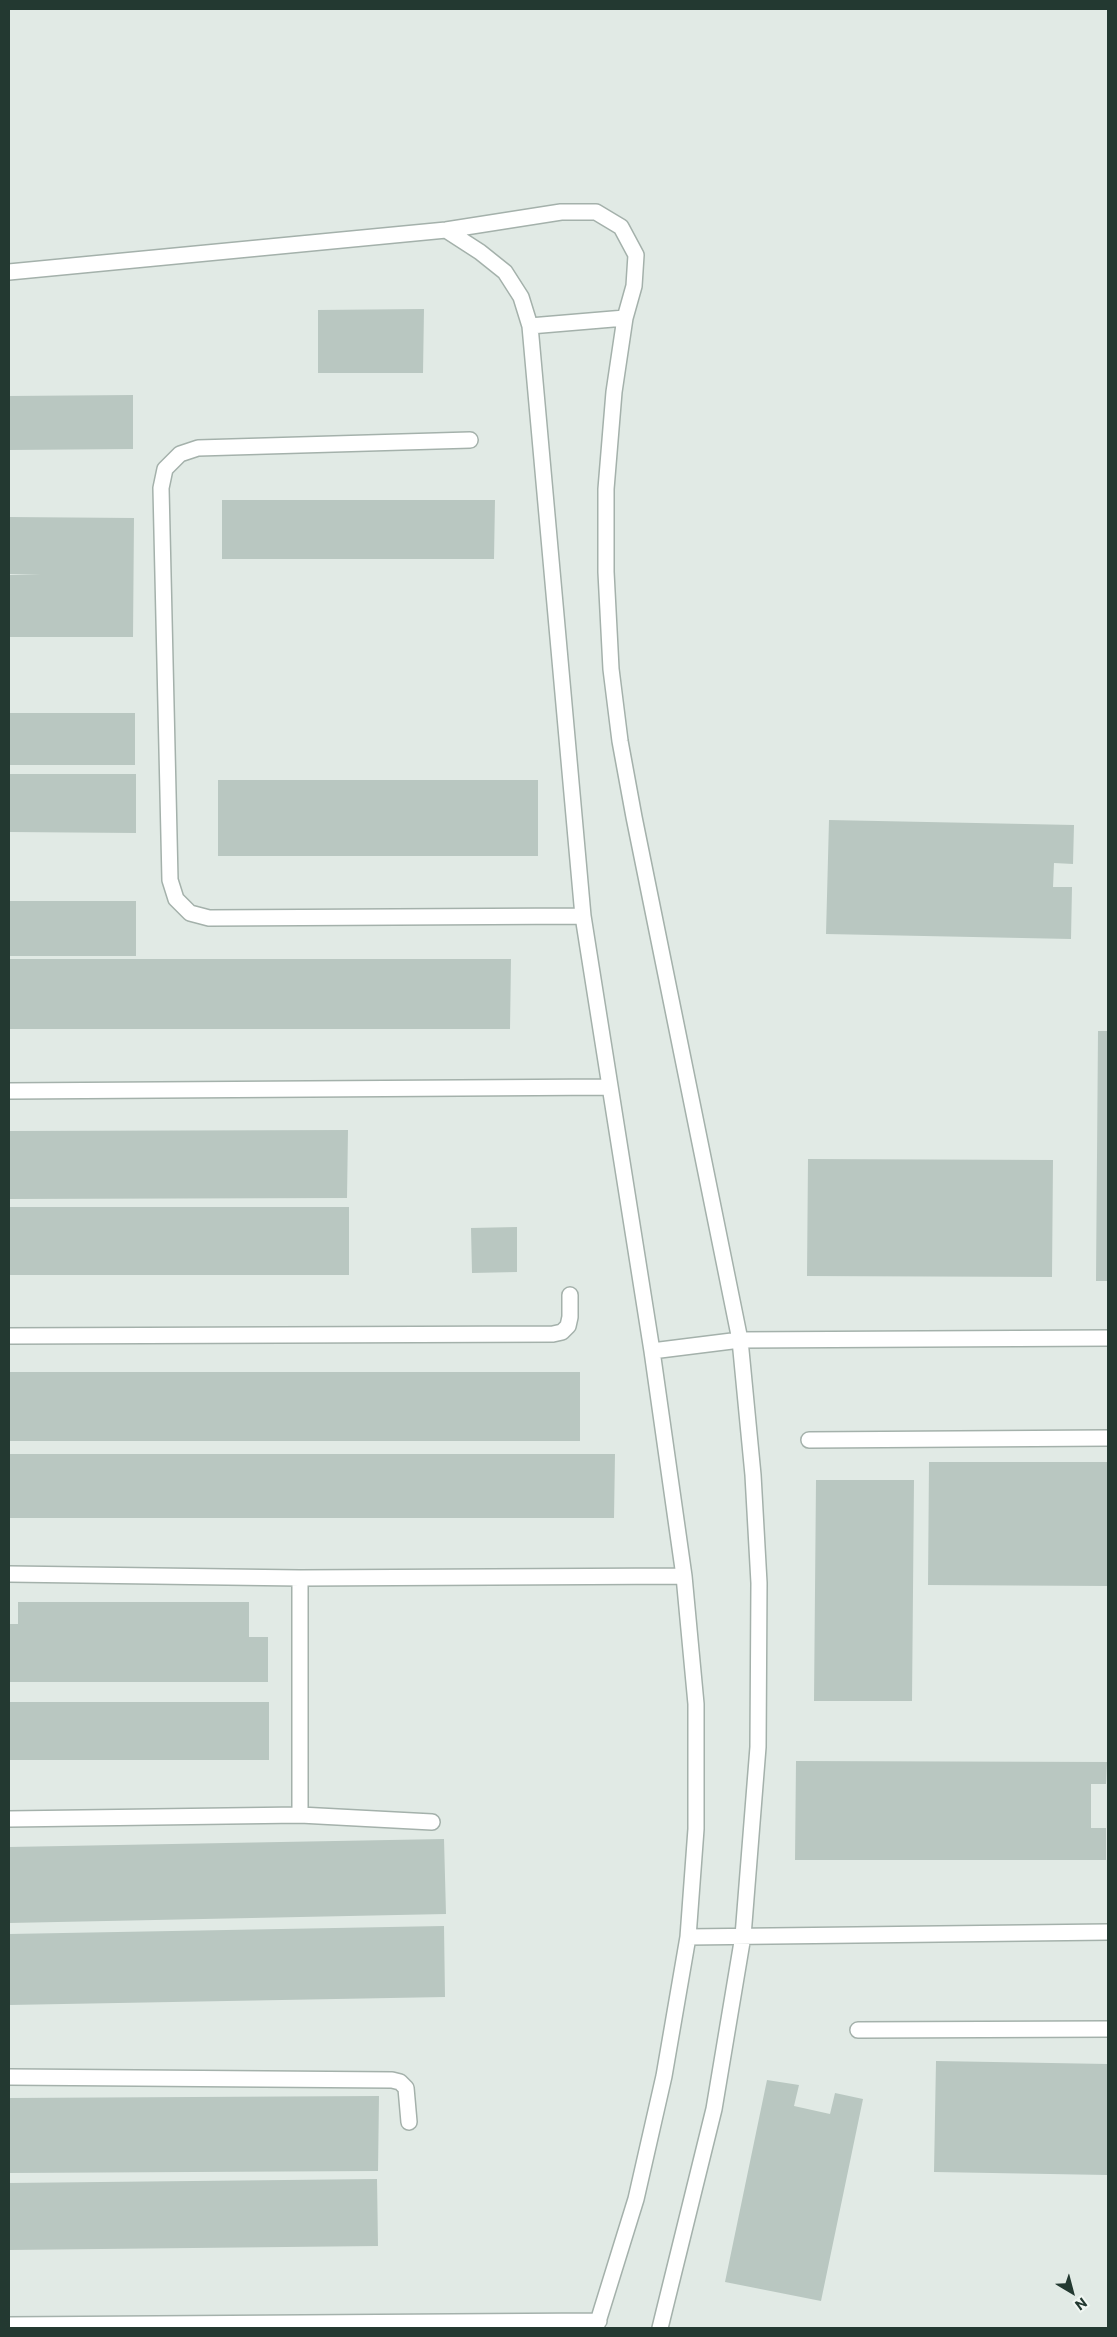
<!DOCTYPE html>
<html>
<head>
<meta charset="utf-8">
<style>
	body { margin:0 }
	#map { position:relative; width:1117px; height:2337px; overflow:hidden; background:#e1eae5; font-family:Commissioner,sans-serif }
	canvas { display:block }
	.frame { position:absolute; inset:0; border:10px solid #233931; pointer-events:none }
	.north { position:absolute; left:1047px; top:2267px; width:50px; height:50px; -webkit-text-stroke:4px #f1f7f3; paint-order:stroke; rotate:143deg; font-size:14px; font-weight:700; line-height:20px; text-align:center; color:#233931 }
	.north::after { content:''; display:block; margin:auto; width:18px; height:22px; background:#233931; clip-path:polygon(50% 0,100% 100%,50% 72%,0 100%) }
</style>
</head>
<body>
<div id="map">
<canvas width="1117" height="2337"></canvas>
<div class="frame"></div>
<div class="north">N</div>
</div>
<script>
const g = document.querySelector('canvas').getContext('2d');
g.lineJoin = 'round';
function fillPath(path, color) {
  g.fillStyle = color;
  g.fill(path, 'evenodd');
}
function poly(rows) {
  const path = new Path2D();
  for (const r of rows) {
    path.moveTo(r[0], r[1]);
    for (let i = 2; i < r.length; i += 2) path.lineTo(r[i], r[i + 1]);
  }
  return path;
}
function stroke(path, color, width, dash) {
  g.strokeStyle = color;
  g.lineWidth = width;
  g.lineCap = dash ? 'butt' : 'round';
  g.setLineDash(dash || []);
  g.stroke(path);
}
fillPath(poly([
	[424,309,423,373,318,373,318,310],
	[133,395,133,449,9,450,9,396],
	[222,500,495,500,494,559,222,559],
	[9,517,134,518,133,637,9,637,9,575,41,575,9,574],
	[9,713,135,713,135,765,9,765],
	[9,774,136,774,136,833,9,832],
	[218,780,538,780,538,856,218,856],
	[829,820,1074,825,1073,864,1054,863,1053,887,1072,887,1071,939,826,934],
	[9,901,136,901,136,956,9,956],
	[9,959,511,959,510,1029,9,1029],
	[1098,1031,1108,1031,1108,1281,1096,1281],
	[348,1130,347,1198,9,1199,9,1131],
	[808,1159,1053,1160,1052,1277,807,1276],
	[9,1207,349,1207,349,1275,9,1275],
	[517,1227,517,1272,472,1273,471,1228],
	[9,1372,580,1372,580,1441,9,1441],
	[9,1454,615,1454,614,1518,9,1518],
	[929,1462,1108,1462,1108,1586,928,1585],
	[816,1480,914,1480,912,1701,814,1701],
	[18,1602,249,1602,249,1637,268,1637,268,1682,9,1682,9,1624,18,1624],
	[9,1702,269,1702,269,1760,9,1760],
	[796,1761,1107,1762,1106,1784,1091,1784,1091,1828,1106,1828,1106,1860,795,1860],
	[444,1839,446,1914,9,1923,9,1847],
	[444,1926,445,1997,9,2005,9,1934],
	[936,2061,1108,2064,1108,2175,934,2172],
	[767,2080,799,2085,794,2106,830,2114,835,2093,863,2099,821,2301,725,2282],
	[379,2096,378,2171,9,2173,9,2098],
	[377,2179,378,2246,9,2250,9,2183]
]), '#b9c7c1');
const minor = poly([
	[9,272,446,230,561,212,596,212,621,227,636,255,634,286,625,318,530,326,521,297,505,272,480,252,446,230],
	[625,318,614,392,606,489,606,572,611,669,620,741,634,817,740,1340,753,1475,759,1583,758,1747,743,1936,714,2109,660,2328],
	[530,326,583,916,652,1351,684,1576,696,1704,696,1829,688,1937,664,2076,636,2199,596,2328],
	[470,440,198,448,180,454,165,469,161,488,170,880,176,899,190,913,209,918,583,916],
	[9,1091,610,1087],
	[9,1336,553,1334,562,1332,568,1326,570,1317,570,1295],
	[652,1351,740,1340,1108,1338],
	[809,1440,1108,1438],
	[9,1574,300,1578,684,1576],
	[300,1815,300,1578],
	[9,1819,300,1815,432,1822],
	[688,1937,1108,1932],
	[858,2030,1108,2029],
	[9,2077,392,2080,400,2082,406,2088,409,2122],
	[9,2325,599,2321]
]);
stroke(minor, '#a4b1ab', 18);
stroke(minor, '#fff', 15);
</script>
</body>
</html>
